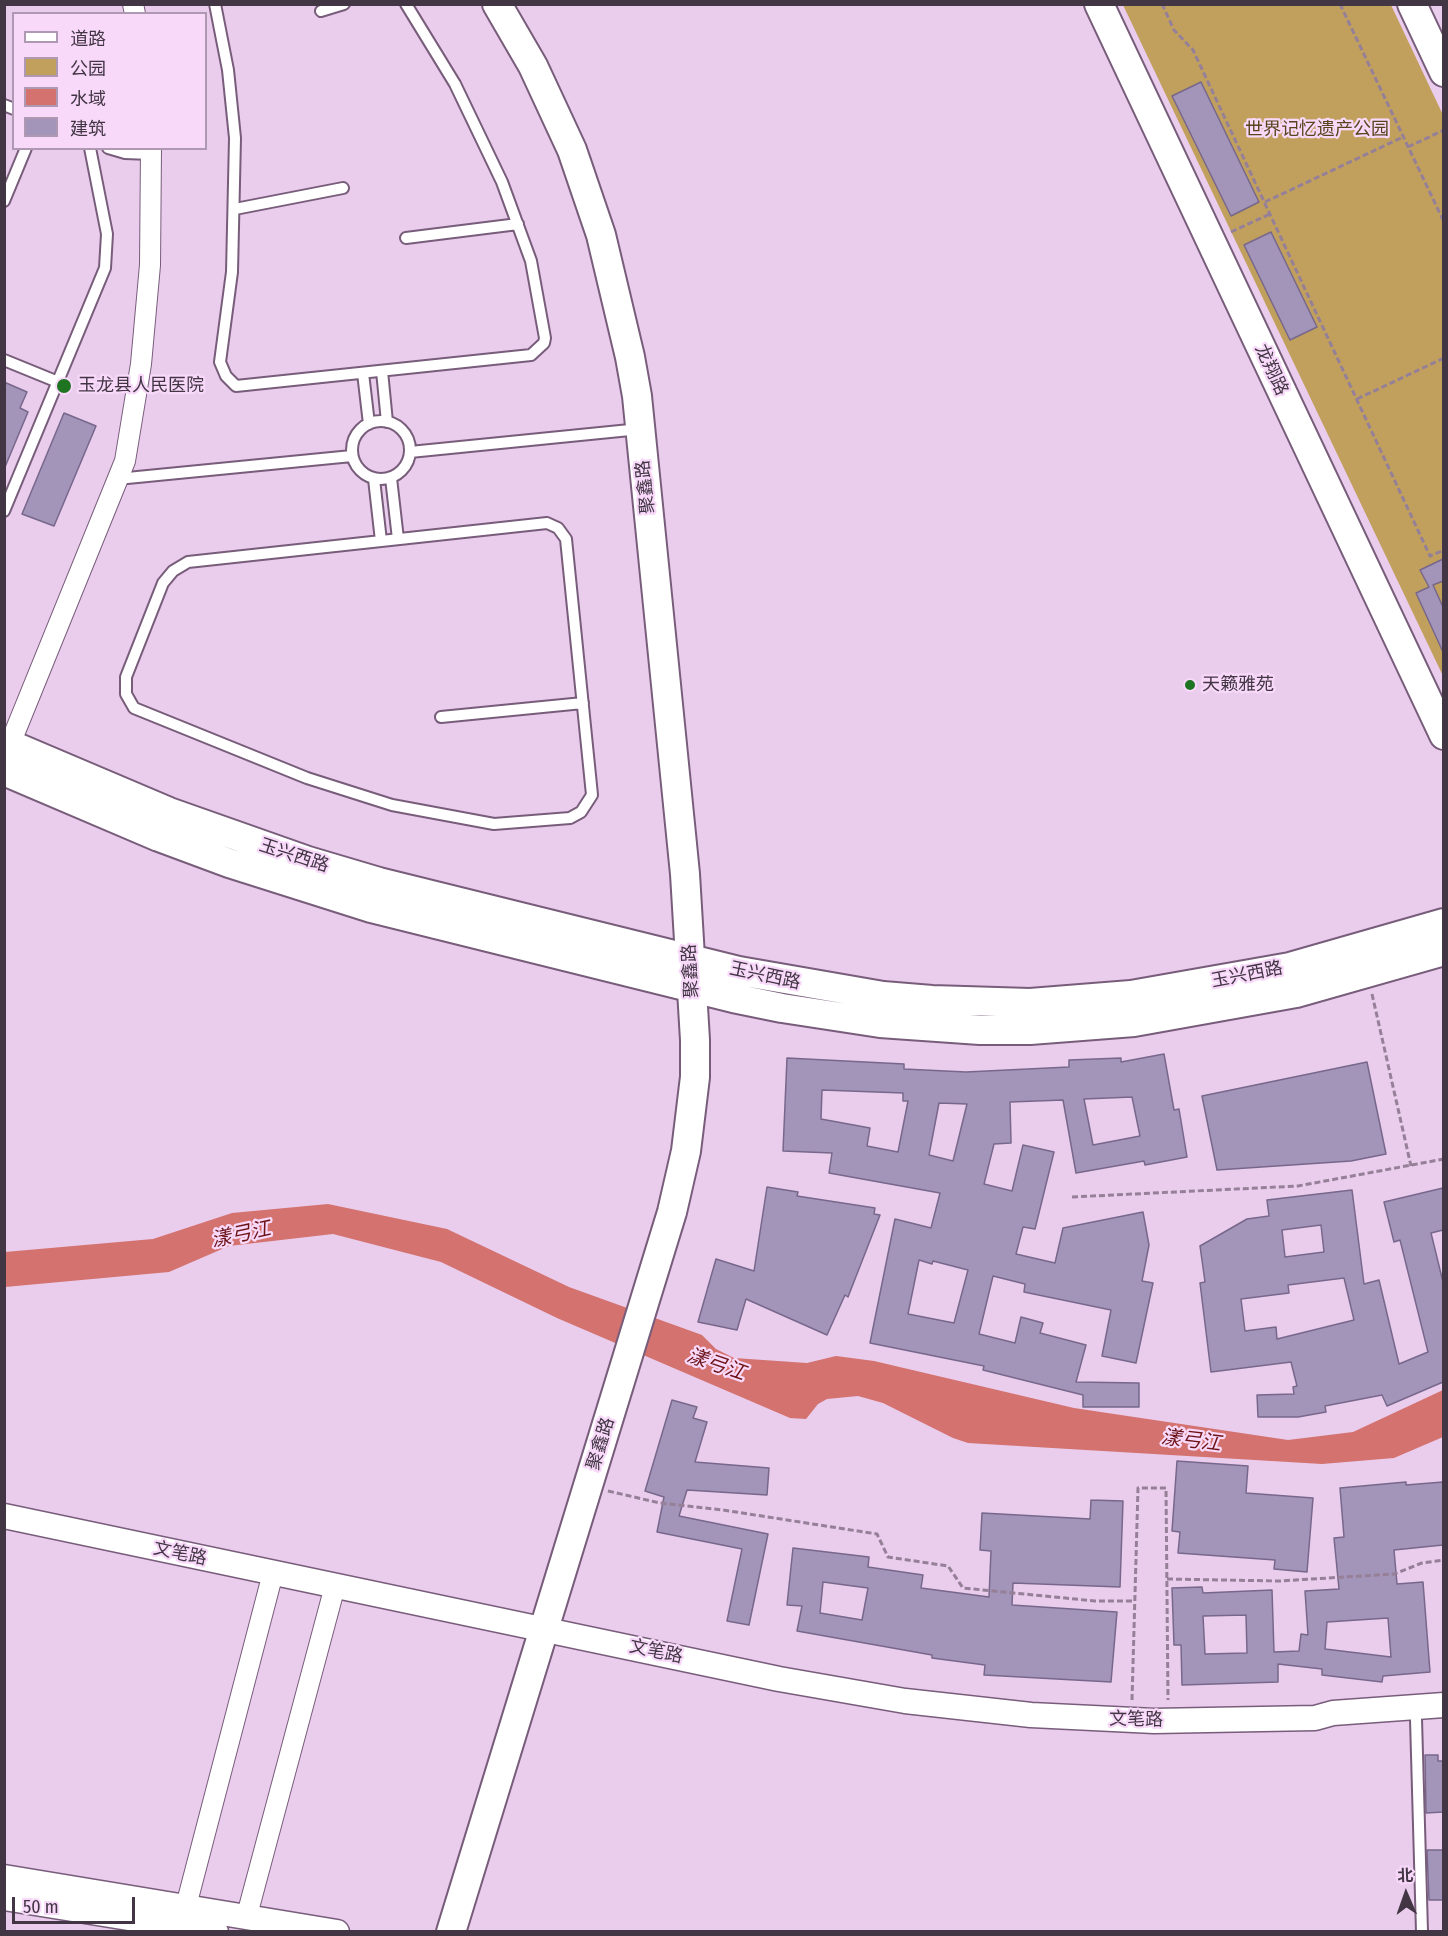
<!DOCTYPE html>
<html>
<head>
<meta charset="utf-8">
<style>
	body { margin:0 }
	#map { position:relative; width:1448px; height:1936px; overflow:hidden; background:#eacced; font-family:"Fira Sans Condensed","Noto Sans SC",sans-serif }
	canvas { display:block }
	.frame { position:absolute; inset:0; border:6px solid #423644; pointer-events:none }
	.legend { position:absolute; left:12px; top:12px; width:195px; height:138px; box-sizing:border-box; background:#f8d9fa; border:2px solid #af98b1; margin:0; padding:8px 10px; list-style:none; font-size:18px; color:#423644 }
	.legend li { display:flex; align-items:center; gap:12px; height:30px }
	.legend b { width:30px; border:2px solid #af98b1 }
	.north { position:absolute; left:1376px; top:1864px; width:60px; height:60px; -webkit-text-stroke:4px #f8d9fa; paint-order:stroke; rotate:358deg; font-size:16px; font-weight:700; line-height:24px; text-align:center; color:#423644 }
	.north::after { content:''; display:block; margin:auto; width:21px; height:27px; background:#423644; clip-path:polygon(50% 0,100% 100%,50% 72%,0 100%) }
	.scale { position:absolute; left:12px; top:1897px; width:123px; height:27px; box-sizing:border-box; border:3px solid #423644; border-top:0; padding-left:8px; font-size:18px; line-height:21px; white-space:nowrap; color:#423644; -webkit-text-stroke:4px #f8d9fa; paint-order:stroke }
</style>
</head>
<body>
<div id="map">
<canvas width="1448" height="1936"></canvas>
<div class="frame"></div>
<ul class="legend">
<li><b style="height:8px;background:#fff"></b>道路</li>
<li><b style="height:16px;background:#c1a05e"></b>公园</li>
<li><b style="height:16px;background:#d3726e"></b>水域</li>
<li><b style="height:16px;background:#a394b9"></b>建筑</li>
</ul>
<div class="north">北</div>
<div class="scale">50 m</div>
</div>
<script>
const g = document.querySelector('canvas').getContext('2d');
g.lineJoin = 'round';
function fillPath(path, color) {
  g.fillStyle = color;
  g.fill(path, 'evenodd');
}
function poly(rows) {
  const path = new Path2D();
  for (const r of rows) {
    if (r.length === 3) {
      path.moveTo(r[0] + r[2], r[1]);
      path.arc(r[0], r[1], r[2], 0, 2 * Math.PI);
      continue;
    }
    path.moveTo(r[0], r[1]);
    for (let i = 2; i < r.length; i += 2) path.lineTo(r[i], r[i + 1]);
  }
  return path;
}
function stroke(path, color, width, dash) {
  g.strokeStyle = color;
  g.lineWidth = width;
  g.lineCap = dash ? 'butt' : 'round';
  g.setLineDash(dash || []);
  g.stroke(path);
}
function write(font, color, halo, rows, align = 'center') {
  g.font = font + ' "Fira Sans Condensed","Noto Sans SC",sans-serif';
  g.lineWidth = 4.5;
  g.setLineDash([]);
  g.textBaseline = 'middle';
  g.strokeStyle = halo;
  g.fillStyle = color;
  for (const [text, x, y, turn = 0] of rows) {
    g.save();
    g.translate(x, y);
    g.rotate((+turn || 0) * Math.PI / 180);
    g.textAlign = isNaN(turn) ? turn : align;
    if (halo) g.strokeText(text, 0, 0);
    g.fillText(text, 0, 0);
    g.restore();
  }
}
fillPath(poly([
	[1123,5,1391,5,1443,115,1443,676]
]), '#c1a05e');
fillPath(poly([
	[328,1204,447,1229,569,1287,702,1335,716,1349,734,1358,807,1363,836,1356,874,1361,1074,1408,1288,1440,1353,1432,1443,1390,1443,1437,1394,1458,1322,1464,968,1443,953,1438,883,1403,858,1396,827,1399,818,1404,806,1419,790,1418,557,1318,441,1262,333,1234,229,1246,169,1272,5,1287,5,1252,153,1239,232,1213]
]), '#d3726e');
const building = poly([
	[1201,82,1259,202,1231,216,1172,96,1201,82],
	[1271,232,1317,327,1290,340,1244,245,1271,232],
	[4,382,27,392,20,408,28,412,5,467,4,382],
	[64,413,96,426,54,526,22,514,64,413],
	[1443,559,1443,581,1433,585,1443,607,1443,652,1416,593,1429,587,1420,570,1443,559],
	[1164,1054,1174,1110,1179,1109,1187,1157,1145,1165,1144,1161,1076,1173,1063,1100,1010,1102,1011,1143,994,1144,984,1184,1012,1191,1023,1145,1054,1152,1035,1229,1023,1227,1016,1254,1055,1263,1063,1228,1143,1212,1149,1245,1142,1281,1153,1283,1136,1363,1102,1356,1111,1310,1024,1292,1025,1284,993,1276,979,1334,1015,1343,1021,1317,1043,1323,1040,1333,1086,1345,1076,1382,1139,1383,1139,1407,1083,1407,1083,1395,983,1370,984,1366,870,1343,895,1219,931,1228,940,1193,829,1173,832,1153,783,1151,787,1058,904,1064,904,1069,966,1072,1069,1067,1069,1060,1121,1058,1121,1062,1164,1054],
	[822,1090,903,1093,903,1101,908,1101,898,1152,867,1146,870,1128,821,1119,822,1090],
	[1132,1097,1140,1136,1093,1145,1084,1099,1132,1097],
	[939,1103,967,1104,953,1161,929,1155,939,1103],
	[919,1260,932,1264,933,1261,968,1270,954,1323,908,1314,919,1260],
	[1367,1062,1386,1154,1351,1161,1217,1170,1202,1096,1367,1062],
	[767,1187,798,1192,797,1196,875,1208,874,1214,880,1215,848,1297,845,1295,827,1335,746,1299,737,1330,698,1322,716,1259,754,1271,767,1187],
	[1443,1188,1443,1230,1431,1233,1443,1282,1443,1382,1387,1406,1382,1395,1325,1406,1326,1412,1298,1417,1258,1417,1257,1395,1294,1394,1293,1387,1297,1386,1291,1362,1211,1372,1200,1283,1205,1282,1200,1246,1247,1219,1269,1216,1267,1200,1352,1190,1364,1284,1379,1280,1399,1364,1428,1352,1400,1240,1394,1242,1384,1202,1443,1188],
	[1321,1225,1324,1252,1285,1257,1282,1230,1321,1225],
	[1344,1278,1354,1320,1277,1339,1276,1327,1245,1331,1241,1299,1289,1293,1288,1285,1344,1278],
	[672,1400,697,1407,693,1418,707,1422,695,1462,769,1468,767,1495,687,1490,679,1516,768,1534,749,1625,727,1621,742,1549,657,1532,664,1497,645,1491,672,1400],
	[1177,1461,1248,1466,1246,1493,1313,1498,1307,1572,1274,1569,1275,1560,1178,1553,1180,1532,1172,1531,1177,1461],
	[1406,1482,1406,1485,1443,1482,1443,1545,1394,1550,1397,1584,1423,1582,1430,1672,1383,1676,1382,1682,1322,1675,1322,1669,1278,1664,1278,1682,1182,1685,1181,1645,1174,1645,1172,1588,1202,1587,1203,1593,1272,1590,1274,1652,1299,1651,1301,1634,1308,1635,1305,1591,1339,1589,1334,1538,1344,1537,1340,1488,1406,1482],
	[1246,1615,1247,1653,1205,1654,1203,1616,1246,1615],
	[1388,1618,1391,1657,1325,1649,1327,1622,1388,1618],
	[1091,1500,1123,1501,1120,1587,1013,1583,1012,1605,1117,1612,1111,1682,984,1675,985,1665,932,1658,932,1655,797,1631,802,1606,787,1605,793,1548,869,1557,868,1567,923,1575,921,1588,989,1597,991,1551,980,1550,982,1513,1090,1519,1091,1500],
	[823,1582,868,1588,862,1620,820,1613,823,1582],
	[1425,1755,1438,1755,1438,1761,1443,1761,1443,1812,1426,1813,1425,1755],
	[1427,1850,1443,1850,1443,1900,1429,1900,1427,1850]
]);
fillPath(building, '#a394b9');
stroke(building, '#77688b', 1.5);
const service = poly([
	[215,4,228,70,235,138,232,272,220,362,226,376,236,386,531,355,544,343,545,338,531,261,502,182,455,84,406,4],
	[321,11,344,4],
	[4,105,14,109],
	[108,148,125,153,151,154],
	[4,201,26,148],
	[235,209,343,188],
	[406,238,518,224],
	[4,360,58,382],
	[382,371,387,422],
	[363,373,369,424],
	[381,450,29],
	[410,452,640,429],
	[391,478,398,539],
	[117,479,352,456],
	[374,479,381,541],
	[4,511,105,268,107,234,90,148],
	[547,523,558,528,566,539,592,795,581,812,570,818,494,824,392,805,307,778,134,708,126,694,126,677,163,583,173,571,188,562,547,523],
	[441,717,583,703],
	[1416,1719,1422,1932]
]);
const minor = poly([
	[133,4,135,14],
	[10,744,125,461,141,364,150,265,151,148],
	[186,1906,273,1573],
	[247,1915,335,1586]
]);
const tertiary = poly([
	[4,1516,779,1679,905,1701,1031,1715,1154,1721,1315,1718,1333,1713,1444,1705],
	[4,1877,337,1932],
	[4,1898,216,1932]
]);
const secondary = poly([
	[1099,4,1444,735],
	[1412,4,1444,72],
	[4,742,169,812,308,861,379,882,739,971,883,996,932,1000,1030,1003,1131,995,1290,967,1444,923],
	[4,771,159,837,229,863,371,908,733,998,782,1008,880,1023,980,1030,1030,1030,1134,1022,1296,993,1444,951],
	[451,1932,672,1212,686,1151,695,1077,695,1040,685,874,637,396,630,357,601,235,572,150,533,66,497,4]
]);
stroke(service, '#785d7b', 14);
stroke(minor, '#785d7b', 22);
stroke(tertiary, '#785d7b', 27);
stroke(secondary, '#785d7b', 32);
stroke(poly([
	[1162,4,1174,30,1193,50,1430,556,1444,550],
	[1340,4,1444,222],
	[1408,147,1444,130],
	[1265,202,1403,137],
	[1231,232,1270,214],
	[1357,399,1444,358],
	[1372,994,1411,1166],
	[1072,1197,1298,1186,1444,1159],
	[608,1491,660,1503,723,1510,877,1534,888,1557,948,1566,963,1588,1095,1601,1135,1601],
	[1167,1579,1279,1581,1394,1574,1422,1563,1444,1560],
	[1132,1700,1138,1488,1166,1488,1168,1700]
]), '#958097', 3, [6, 3]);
stroke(service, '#fff', 10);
stroke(minor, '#fff', 20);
stroke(tertiary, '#fff', 24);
stroke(secondary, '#fff', 28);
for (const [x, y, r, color] of [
	[64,386,8,"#1e7420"],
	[1190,685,6,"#1e7420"]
]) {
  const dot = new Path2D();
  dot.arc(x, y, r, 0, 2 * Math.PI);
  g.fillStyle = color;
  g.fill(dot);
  stroke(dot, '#f8d9fa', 2);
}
write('18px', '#57441d', '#f8d9fa', [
	["世界记忆遗产公园",1317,130]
]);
write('18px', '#423644', '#f8d9fa', [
	["龙翔路",1271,370,65],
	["聚鑫路",646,487,-96],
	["玉兴西路",294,856,18],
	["聚鑫路",691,971,-93],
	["玉兴西路",1247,975,-11],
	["玉兴西路",765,976,12],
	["聚鑫路",601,1444,-73],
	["文笔路",180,1554,12],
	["文笔路",656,1652,12],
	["文笔路",1136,1720,1]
]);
write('18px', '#423644', '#f8d9fa', [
	["玉龙县人民医院",78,386],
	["天籁雅苑",1202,685]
], 'left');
write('italic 20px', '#6d1419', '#f8d9fa', [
	["漾弓江",241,1235,-12],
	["漾弓江",716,1365,19],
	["漾弓江",1191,1441,7]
]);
</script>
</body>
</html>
